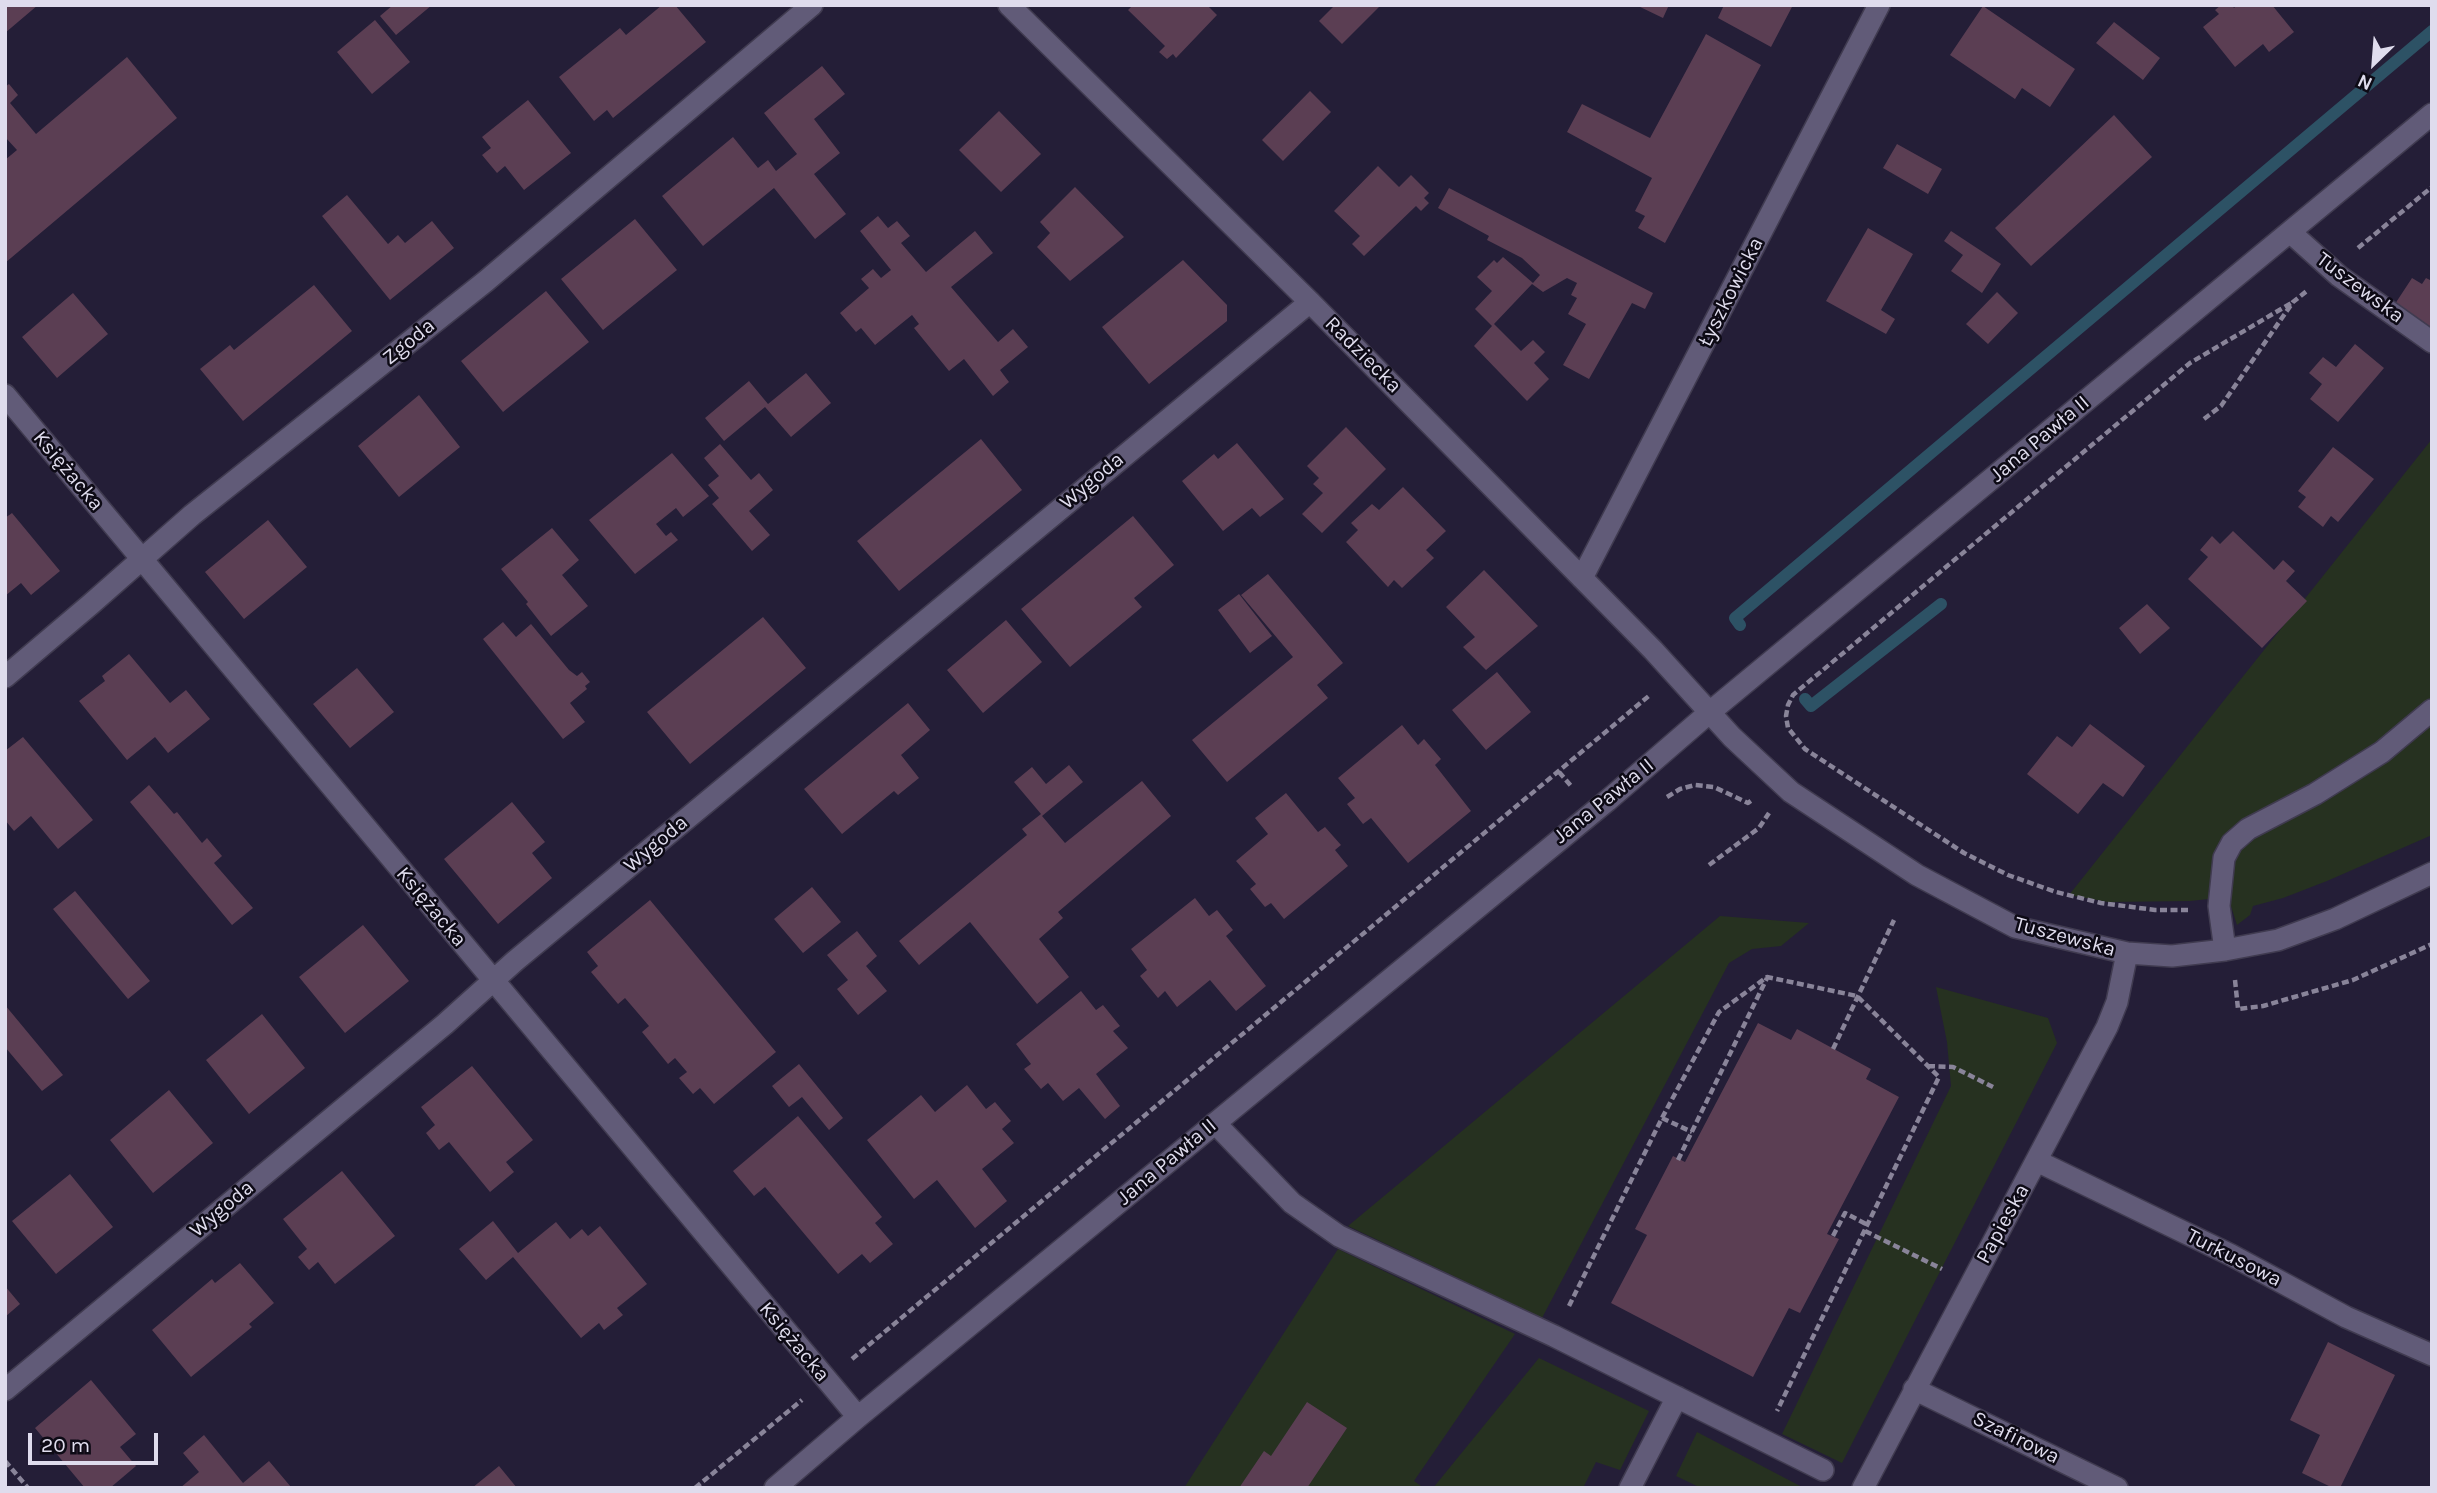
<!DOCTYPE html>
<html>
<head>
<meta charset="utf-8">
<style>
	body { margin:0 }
	#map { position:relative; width:2437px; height:1493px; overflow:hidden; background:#241e37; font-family:Karla,sans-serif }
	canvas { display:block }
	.frame { position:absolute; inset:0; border:7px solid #dfdced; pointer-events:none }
	.north { position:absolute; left:2339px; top:28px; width:70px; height:70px; -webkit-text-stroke:5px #0d0a15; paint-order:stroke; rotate:205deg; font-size:19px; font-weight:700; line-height:28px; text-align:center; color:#dfdced }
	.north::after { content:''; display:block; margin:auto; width:24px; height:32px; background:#dfdced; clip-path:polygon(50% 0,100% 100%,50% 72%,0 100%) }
	.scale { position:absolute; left:28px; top:1433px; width:130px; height:32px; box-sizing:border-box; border:4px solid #dfdced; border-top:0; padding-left:9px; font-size:21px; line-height:24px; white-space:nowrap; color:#dfdced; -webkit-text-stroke:5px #0d0a15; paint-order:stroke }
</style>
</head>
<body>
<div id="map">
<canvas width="2437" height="1493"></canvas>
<div class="frame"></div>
<div class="north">N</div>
<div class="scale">20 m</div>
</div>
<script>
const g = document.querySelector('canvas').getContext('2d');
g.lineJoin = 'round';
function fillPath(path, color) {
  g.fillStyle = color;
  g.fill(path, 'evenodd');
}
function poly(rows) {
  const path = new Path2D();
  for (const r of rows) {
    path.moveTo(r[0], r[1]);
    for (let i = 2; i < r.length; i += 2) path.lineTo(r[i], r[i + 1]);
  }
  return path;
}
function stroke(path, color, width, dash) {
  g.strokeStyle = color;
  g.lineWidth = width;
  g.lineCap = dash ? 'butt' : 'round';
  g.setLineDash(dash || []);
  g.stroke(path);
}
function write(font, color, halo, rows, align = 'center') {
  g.font = font + ' Karla,sans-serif';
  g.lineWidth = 5;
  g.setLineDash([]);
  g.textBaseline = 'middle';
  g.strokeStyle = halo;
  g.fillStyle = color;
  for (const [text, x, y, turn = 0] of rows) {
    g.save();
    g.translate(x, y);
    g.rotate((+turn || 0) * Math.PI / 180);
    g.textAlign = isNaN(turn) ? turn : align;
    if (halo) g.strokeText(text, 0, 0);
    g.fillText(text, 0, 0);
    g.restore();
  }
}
fillPath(poly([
	[2432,439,2432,835,2327,881,2283,898,2253,906,2250,915,2237,925,2228,897,2190,901,2108,902,2069,895],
	[1720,916,1809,923,1781,946,1752,949,1729,963,1542,1318,1348,1226],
	[1936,987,2048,1018,2057,1043,1842,1463,1782,1434,1951,1086,1947,1042],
	[1338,1249,1515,1334,1414,1481,1424,1488,1184,1488],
	[1539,1358,1649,1411,1620,1470,1596,1462,1583,1488,1433,1488],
	[1697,1432,1804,1488,1701,1488,1676,1476]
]), '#263120');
stroke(poly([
	[1740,625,1735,618,2432,31],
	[1805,699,1811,706,1941,604]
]), '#2d5265', 12);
fillPath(poly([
	[5,5,38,5,5,33],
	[393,5,432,5,396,35,380,16],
	[662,5,675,5,706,42,613,118,607,110,594,121,559,77,620,28,626,35],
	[1133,5,1207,5,1217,15,1176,58,1173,54,1167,59,1159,52,1165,46,1128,10],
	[1335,5,1381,5,1342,44,1319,21],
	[1636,5,1669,5,1663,18],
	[1724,5,1793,5,1771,47,1718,18],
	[2221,5,2232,5,2234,8,2237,5,2272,5,2294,32,2269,52,2263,44,2235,67,2203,27,2219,14,2215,10],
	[1983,6,2075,69,2050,107,2022,88,2015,99,1950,55],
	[375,20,410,62,372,94,337,52],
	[2114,22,2160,58,2143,80,2096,43],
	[1706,34,1761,65,1665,243,1638,228,1645,216,1635,211,1652,178,1567,132,1582,104,1650,138],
	[127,57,177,118,5,263,5,160,17,150,5,137,5,87,9,84,18,95,10,103,36,134],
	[822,66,845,94,814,119,840,153,814,174,846,214,815,239,774,188,703,246,662,196,733,137,758,168,768,160,776,171,797,154,764,113],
	[1310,91,1331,112,1283,161,1262,140],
	[528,100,571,153,524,190,505,166,497,173,482,155,491,148,482,137],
	[999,111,1041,154,1001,192,959,150],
	[2114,115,2152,157,2031,266,1995,228],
	[1897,144,1942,169,1928,194,1883,168],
	[1378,166,1399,187,1411,175,1429,193,1424,198,1429,203,1421,211,1416,206,1364,256,1352,244,1360,236,1334,211],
	[1075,187,1124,237,1070,281,1037,247,1050,233,1040,222],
	[1449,188,1653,293,1645,309,1632,303,1589,379,1563,365,1586,324,1568,314,1577,298,1571,295,1577,283,1567,278,1543,292,1532,284,1494,324,1521,351,1533,340,1545,352,1534,363,1549,379,1527,401,1474,346,1492,326,1475,309,1492,291,1477,277,1494,260,1497,263,1503,257,1533,283,1540,275,1522,258,1487,240,1489,236,1438,208],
	[347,195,388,244,398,235,405,243,432,221,454,248,390,300,322,216],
	[878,216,888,228,897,221,910,236,901,243,926,272,975,231,993,253,951,287,998,342,1013,329,1028,347,1000,370,1009,382,993,396,964,359,949,371,914,328,919,324,912,315,875,345,861,328,856,332,840,313,869,288,861,279,873,269,881,278,891,270,860,231],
	[635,219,677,270,603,330,561,279],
	[1868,228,1913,254,1881,310,1895,319,1886,334,1826,301],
	[1951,231,2001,264,1982,293,1951,271,1963,255,1944,241],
	[1183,260,1227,305,1227,321,1149,384,1102,327],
	[2412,278,2422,284,2426,278,2432,281,2432,328,2430,331,2393,307],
	[314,285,352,331,243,421,200,369,230,345,234,350],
	[546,291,589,342,503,412,461,361],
	[1997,292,2018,313,1988,344,1966,324],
	[73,293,108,334,57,378,22,337],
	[2355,344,2384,368,2338,422,2310,399,2322,384,2309,373,2323,357,2336,367],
	[806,373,831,403,791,437,765,407,724,441,705,418,749,381,768,404],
	[419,395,460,447,399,497,358,446],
	[1346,427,1386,469,1322,533,1302,514,1323,493,1313,484,1319,478,1307,466],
	[981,439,1022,490,899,591,857,541],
	[1237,443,1284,499,1260,517,1252,508,1223,531,1182,481,1214,454,1218,459],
	[720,444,751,480,759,473,773,490,749,511,770,535,752,551,712,504,719,498,708,485,719,476,704,458],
	[2333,447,2374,479,2338,522,2331,516,2323,527,2298,507,2306,497,2298,491],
	[672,453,709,496,683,517,676,508,656,524,666,536,671,532,678,540,635,574,589,520],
	[1403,487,1446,531,1426,550,1434,558,1402,588,1394,580,1388,587,1346,542,1358,530,1351,523,1372,504,1379,510],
	[12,513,60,571,31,595,21,583,5,596,5,518],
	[1133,516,1174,565,1134,598,1142,607,1070,667,1021,609],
	[268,520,307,567,244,619,205,572],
	[552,528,579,560,562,575,588,606,551,636,526,604,528,602,501,569],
	[2233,531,2274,570,2283,560,2295,571,2286,581,2307,601,2262,648,2188,579,2208,557,2200,550,2212,536,2220,544],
	[1484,570,1538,626,1486,670,1463,647,1475,637,1446,607],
	[1268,574,1343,663,1317,685,1328,698,1227,782,1192,740,1293,657,1241,595],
	[1239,594,1272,636,1250,653,1218,610],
	[2147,604,2170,628,2140,654,2119,628],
	[763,617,806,668,690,764,647,712],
	[1006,620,1042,662,983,713,947,670],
	[503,622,516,637,531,624,569,670,577,676,582,672,590,682,585,686,587,689,570,703,585,722,563,739,483,639],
	[129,654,170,703,186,690,210,719,168,753,155,737,127,760,79,701,105,681,102,676],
	[357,668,394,712,350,748,313,704],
	[1497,672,1531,712,1486,750,1452,710],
	[908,703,930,730,901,755,919,778,898,795,894,791,842,834,804,789],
	[2090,724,2145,766,2123,797,2103,783,2078,814,2027,774,2057,736,2072,747],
	[1402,725,1418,745,1424,739,1441,759,1435,765,1471,811,1408,863,1371,818,1363,824,1347,804,1355,798,1338,778],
	[23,737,93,820,58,849,31,816,14,831,5,820,5,751],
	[1069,765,1083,782,1042,816,1065,843,1142,781,1171,816,1058,912,1063,918,1039,939,1069,977,1037,1004,970,922,919,965,899,941,1027,835,1022,829,1041,814,1014,782,1032,767,1046,784],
	[149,785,174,814,177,812,202,843,207,838,222,856,214,863,253,908,232,925,130,802],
	[1286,793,1318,832,1325,827,1341,845,1335,850,1348,866,1284,919,1271,903,1265,907,1250,889,1256,884,1236,861,1268,834,1255,818],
	[512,802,545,842,532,853,552,878,498,924,444,859],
	[812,887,841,922,803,953,774,919],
	[75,891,150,981,128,999,53,909],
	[1195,898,1209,916,1217,910,1233,930,1226,936,1266,986,1236,1011,1210,980,1177,1007,1165,991,1158,998,1140,976,1147,970,1131,949],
	[650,900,776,1052,714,1104,700,1088,693,1094,679,1078,687,1072,675,1058,668,1064,642,1032,649,1026,625,998,618,1004,591,972,598,966,587,952],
	[363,925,409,981,345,1033,299,977],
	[857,931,877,956,866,966,887,991,858,1015,837,989,848,980,827,955],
	[1081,991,1096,1010,1103,1005,1120,1026,1113,1031,1128,1048,1096,1074,1120,1106,1105,1119,1079,1088,1063,1101,1048,1083,1041,1089,1024,1069,1031,1064,1016,1044],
	[5,1005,63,1075,42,1091,5,1047],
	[262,1014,305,1068,249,1114,206,1060],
	[1758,1023,1791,1040,1797,1029,1871,1069,1866,1079,1899,1097,1827,1234,1839,1239,1800,1313,1789,1308,1753,1377,1611,1303,1647,1235,1635,1229,1673,1156,1685,1162],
	[799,1064,843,1118,829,1130,802,1097,789,1107,772,1086],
	[472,1066,533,1140,506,1162,514,1172,490,1192,449,1142,439,1150,426,1133,435,1125,421,1107],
	[967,1085,986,1109,995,1102,1011,1121,1002,1129,1014,1143,982,1169,1007,1201,975,1228,937,1180,914,1199,867,1140,921,1095,935,1112],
	[169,1090,213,1143,153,1193,110,1140],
	[798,1116,882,1217,875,1223,893,1244,870,1263,862,1254,838,1274,765,1187,754,1196,733,1171],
	[342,1171,395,1236,335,1284,318,1262,309,1270,298,1257,307,1249,283,1219],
	[70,1174,113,1227,56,1274,12,1221],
	[493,1221,518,1253,556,1222,570,1239,582,1229,588,1236,600,1226,647,1284,617,1308,623,1315,604,1330,599,1323,581,1338,513,1257,486,1280,459,1249],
	[240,1263,274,1303,249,1324,252,1327,191,1377,152,1330,212,1279,215,1283],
	[5,1286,20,1304,5,1317],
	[2328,1342,2395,1375,2340,1488,2333,1488,2302,1473,2320,1435,2290,1420],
	[91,1380,136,1434,120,1447,136,1466,110,1488,85,1488,35,1428],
	[1307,1402,1347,1428,1307,1488,1239,1488,1264,1451,1271,1456],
	[204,1435,243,1483,269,1461,291,1487,180,1488,199,1472,183,1453],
	[499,1466,517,1488,472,1488]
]), '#5b3e53');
const minor = poly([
	[1009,5,1310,302,1653,650,1732,737,1791,792,1917,875,2015,927,2127,953,2172,956,2225,950,2278,940,2335,919,2432,873],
	[2290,232,2339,276,2432,342],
	[5,395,858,1417],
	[1582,578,1879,5],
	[5,677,91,604,192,515,486,281,812,5],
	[2225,950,2219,906,2224,858,2232,843,2248,829,2315,794,2382,752,2432,710],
	[1215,1123,1292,1203,1339,1236,1554,1336,1823,1470],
	[2037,1161,2231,1255,2346,1317,2432,1355],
	[1914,1389,2117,1488],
	[5,1390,445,1024,515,961,1310,302],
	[775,1488,858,1417,1607,801,1710,712,2432,114],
	[1630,1488,1677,1397],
	[1863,1488,2107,1027,2117,1002,2127,953]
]);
stroke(minor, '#403b50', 24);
stroke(poly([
	[2358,248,2432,187],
	[2204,419,2221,406,2293,302,2308,290],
	[1559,772,1572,787],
	[1667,797,1680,789,1695,785,1714,787,1748,803,1752,800],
	[1709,865,1759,828,1769,813],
	[2188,910,2155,910,2101,903,2056,892,2008,875,1964,853,1805,749,1788,728,1786,716,1788,705,1793,695,2190,363,2293,302],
	[2235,980,2238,1009,2263,1006,2353,980,2432,944],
	[1833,1049,1894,920],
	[1928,1066,1953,1067,1993,1087],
	[1662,1118,1692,1132],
	[1678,1160,1767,978],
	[1865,1231,1942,1269],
	[1833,1236,1845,1213,1868,1225],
	[1569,1306,1662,1118,1719,1012,1767,977,1857,996,1939,1077,1777,1411],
	[852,1359,1650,695],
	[5,1461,28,1488],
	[695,1488,802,1400]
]), '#898499', 4.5, [7, 3.5]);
stroke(minor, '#615b78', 21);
write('21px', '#dfdced', '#0d0a15', [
	["Tuszewska",2360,288,37],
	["Łyszkowicka",1731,292,-63],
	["Zgoda",409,342,-39],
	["Radziecka",1363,355,45],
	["Jana Pawła II",2040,439,-40],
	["Księżacka",68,471,50],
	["Wygoda",1092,481,-40],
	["Jana Pawła II",1604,801,-39],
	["Wygoda",656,844,-40],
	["Księżacka",431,907,50],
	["Tuszewska",2065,937,15],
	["Jana Pawła II",1167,1162,-40],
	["Wygoda",222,1209,-40],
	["Papieska",2003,1224,-61],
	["Turkusowa",2234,1258,27],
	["Księżacka",794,1342,50],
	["Szafirowa",2016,1438,26]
]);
</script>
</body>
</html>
